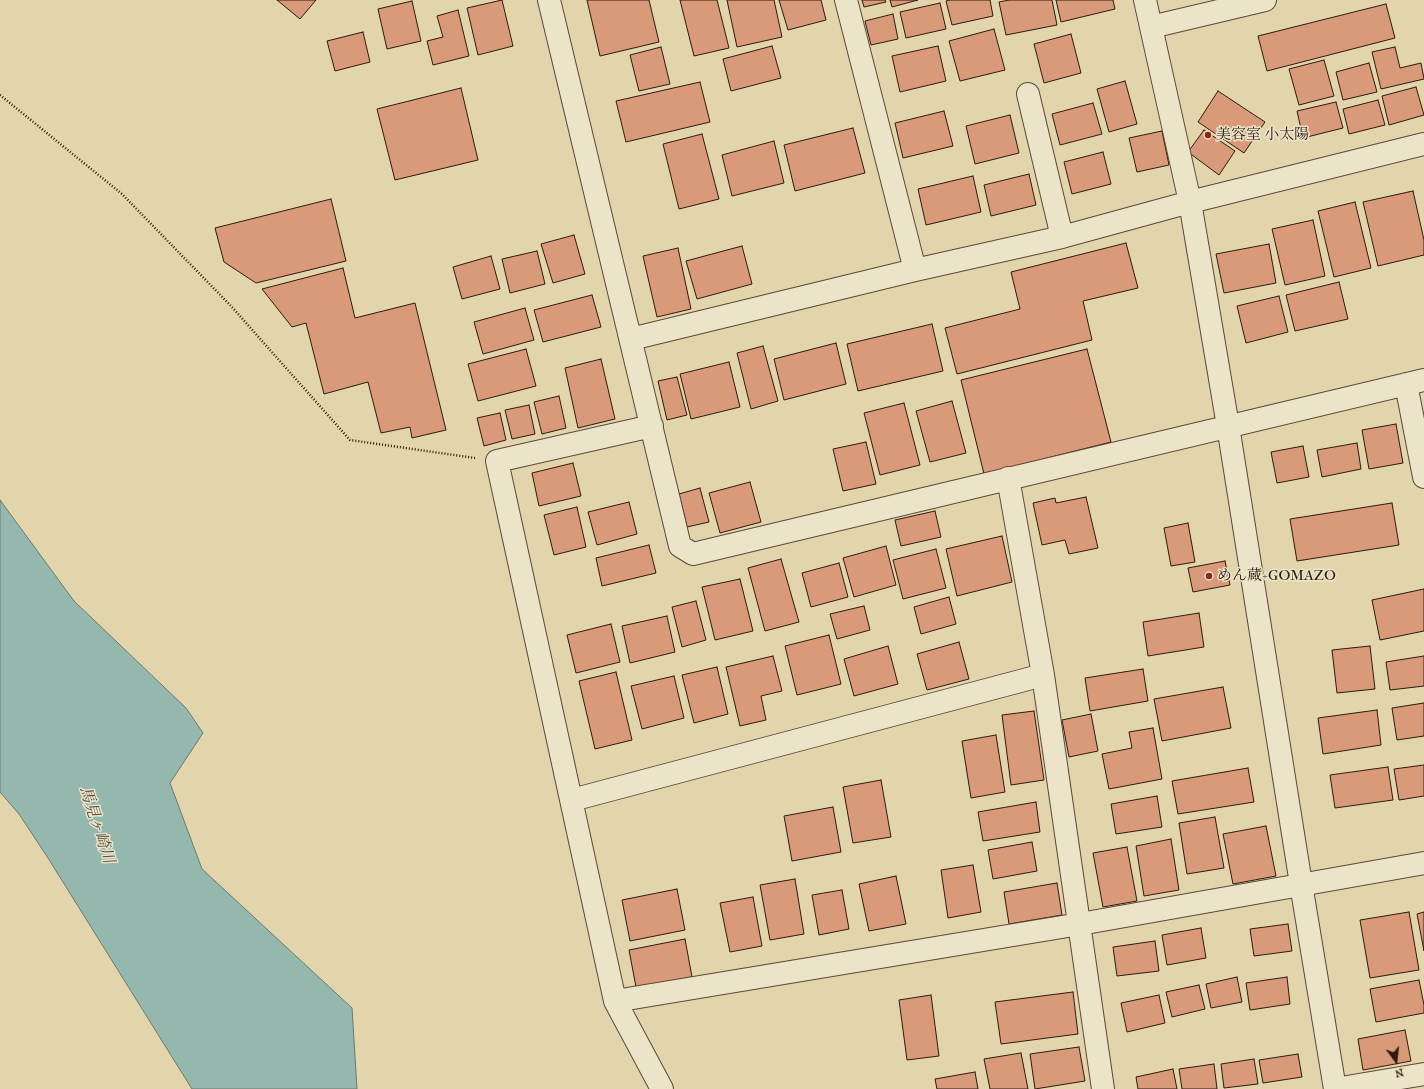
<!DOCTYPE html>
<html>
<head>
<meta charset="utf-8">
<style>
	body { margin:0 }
	#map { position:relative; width:1424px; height:1089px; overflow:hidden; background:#e2d5ab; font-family:"IM FELL French Canon",serif }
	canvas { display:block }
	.north { position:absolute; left:1376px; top:1041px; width:40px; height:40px; -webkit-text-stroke:3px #ece4c8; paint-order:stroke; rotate:165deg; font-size:11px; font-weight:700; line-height:16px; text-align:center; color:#2f1910 }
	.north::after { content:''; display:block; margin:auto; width:14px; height:18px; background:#2f1910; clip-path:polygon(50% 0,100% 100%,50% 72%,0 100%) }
</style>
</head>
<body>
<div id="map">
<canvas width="1424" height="1089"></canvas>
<div class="north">N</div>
</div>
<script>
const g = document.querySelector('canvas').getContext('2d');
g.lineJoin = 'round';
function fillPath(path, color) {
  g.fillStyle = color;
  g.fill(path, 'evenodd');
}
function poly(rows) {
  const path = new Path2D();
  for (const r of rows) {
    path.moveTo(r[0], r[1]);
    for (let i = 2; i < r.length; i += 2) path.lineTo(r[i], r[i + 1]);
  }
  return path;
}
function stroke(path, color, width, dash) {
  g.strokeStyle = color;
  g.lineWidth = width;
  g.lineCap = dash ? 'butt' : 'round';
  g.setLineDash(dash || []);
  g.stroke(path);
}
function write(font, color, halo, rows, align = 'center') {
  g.font = font + ' "IM FELL French Canon","Noto Serif JP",serif';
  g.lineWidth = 3;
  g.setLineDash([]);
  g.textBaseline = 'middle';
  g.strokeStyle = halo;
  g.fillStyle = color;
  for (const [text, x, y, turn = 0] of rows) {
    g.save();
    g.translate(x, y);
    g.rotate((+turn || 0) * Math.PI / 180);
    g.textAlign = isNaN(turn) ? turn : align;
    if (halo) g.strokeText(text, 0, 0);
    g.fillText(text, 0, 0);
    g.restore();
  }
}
const water = poly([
	[0,500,74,601,186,708,203,733,170,783,202,869,352,1008,357,1089,192,1089,48,858,19,814,0,792,0,500]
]);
fillPath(water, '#95b8ae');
stroke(water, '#6c786f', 1);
const building = poly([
	[277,0,316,0,300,19,277,0],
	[502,0,513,46,478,55,467,8,502,0],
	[587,0,649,0,659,42,600,56,587,0],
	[680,0,717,0,729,48,694,56,680,0],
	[727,0,774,0,782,37,737,47,727,0],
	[779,0,821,0,826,20,788,30,779,0],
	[862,0,885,0,886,2,864,7,862,0],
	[890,0,918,0,892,7,890,0],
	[949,0,990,0,993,16,952,25,946,1,949,0],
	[1009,0,1052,0,1057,25,1006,35,999,2,1009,0],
	[1056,0,1113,0,1115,9,1061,22,1056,0],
	[412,1,421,41,387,49,378,9,412,1],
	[940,3,946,29,906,38,900,12,940,3],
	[1386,4,1395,38,1267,71,1258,36,1386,4],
	[458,10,469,56,433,65,427,41,443,37,437,16,458,10],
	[893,14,898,39,871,45,865,21,893,14],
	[994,29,1005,70,960,81,949,41,994,29],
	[363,32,370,62,335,71,327,41,363,32],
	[1071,34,1081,73,1044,83,1034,44,1071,34],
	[772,46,781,78,731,91,723,59,772,46],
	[938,46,946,81,900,92,892,56,938,46],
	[661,47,670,84,639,91,630,55,661,47],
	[1395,47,1400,68,1421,63,1424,79,1381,89,1372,52,1395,47],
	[1324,60,1334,96,1299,105,1289,69,1324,60],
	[1369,63,1377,92,1343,100,1336,72,1369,63],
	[1125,81,1137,124,1109,132,1097,89,1125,81],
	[700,82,710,122,626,142,616,101,700,82],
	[1416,87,1424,115,1389,125,1382,96,1416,87],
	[461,88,478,160,395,180,377,109,461,88],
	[1218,91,1265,122,1244,153,1198,122,1218,91],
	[1378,100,1385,125,1349,134,1343,109,1378,100],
	[1336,102,1343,128,1303,138,1297,111,1336,102],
	[1093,103,1102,134,1060,145,1052,114,1093,103],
	[944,111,953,146,903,158,895,123,944,111],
	[1010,115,1019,153,975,164,966,126,1010,115],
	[853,128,865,173,795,191,784,145,853,128],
	[1204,130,1235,151,1219,175,1188,152,1204,130],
	[1162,131,1169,165,1137,172,1129,138,1162,131],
	[702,134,719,199,679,209,663,144,702,134],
	[774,141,784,183,732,196,722,155,774,141],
	[1103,152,1111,184,1072,194,1064,162,1103,152],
	[1029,174,1036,205,991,216,984,185,1029,174],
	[973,176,981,212,926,225,918,189,973,176],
	[1413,191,1424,240,1424,255,1378,266,1363,202,1413,191],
	[331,199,346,261,256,283,224,262,215,228,331,199],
	[1355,202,1371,268,1334,277,1318,211,1355,202],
	[1313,220,1325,276,1285,285,1272,229,1313,220],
	[574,235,585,274,553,283,541,244,574,235],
	[1126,243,1138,288,1083,301,1092,340,957,374,945,328,1020,309,1011,272,1126,243],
	[1269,244,1276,283,1224,293,1216,254,1269,244],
	[742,246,752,284,697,299,686,261,742,246],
	[678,248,691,309,657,317,643,256,678,248],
	[537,251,545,284,510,293,502,259,537,251],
	[491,256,500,289,462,299,453,267,491,256],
	[343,268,355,318,415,303,446,430,412,438,410,427,381,433,368,382,324,394,306,323,292,327,262,289,343,268],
	[1339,282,1348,319,1295,331,1286,295,1339,282],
	[592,295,601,327,543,342,534,310,592,295],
	[1279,296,1288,332,1246,343,1237,306,1279,296],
	[525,308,534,340,483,354,474,322,525,308],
	[932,324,943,371,858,391,847,344,932,324],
	[836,343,846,384,784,400,774,359,836,343],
	[763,346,778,401,751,409,737,353,763,346],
	[526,349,536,386,478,401,468,364,526,349],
	[1087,349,1111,442,984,474,961,380,1087,349],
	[601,359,615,419,578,428,565,368,601,359],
	[729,362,740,407,691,419,680,374,729,362],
	[677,377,687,415,667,420,658,381,677,377],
	[559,396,566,428,542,434,534,402,559,396],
	[952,401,966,453,930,462,916,411,952,401],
	[904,403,920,465,880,475,864,413,904,403],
	[529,405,535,434,512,439,505,410,529,405],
	[500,413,506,440,484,446,477,418,500,413],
	[1396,424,1403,463,1369,469,1362,430,1396,424],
	[866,442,876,484,843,491,833,449,866,442],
	[1357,443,1361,469,1322,477,1317,450,1357,443],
	[1303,446,1309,477,1277,483,1271,452,1303,446],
	[573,463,581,496,539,506,532,473,573,463],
	[750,482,761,522,720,533,709,493,750,482],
	[700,488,709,522,687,527,679,494,700,488],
	[1086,497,1098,548,1069,554,1065,540,1042,545,1033,503,1055,498,1056,503,1086,497],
	[629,502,637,534,597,545,588,512,629,502],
	[1392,503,1399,545,1297,561,1290,519,1392,503],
	[577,507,586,547,554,555,544,515,577,507],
	[935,511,941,537,901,546,895,520,935,511],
	[1188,523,1195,562,1171,566,1164,528,1188,523],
	[1002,536,1012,582,957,596,946,549,1002,536],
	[649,545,656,573,602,586,596,558,649,545],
	[886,546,896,585,854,597,843,558,886,546],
	[936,549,946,588,903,599,893,560,936,549],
	[781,559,799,622,765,631,748,568,781,559],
	[1225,561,1230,585,1193,592,1188,568,1225,561],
	[839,563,848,597,811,607,802,573,839,563],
	[740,579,753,631,715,640,702,587,740,579],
	[1424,589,1424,631,1380,640,1372,600,1424,589],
	[949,597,956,624,921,634,914,607,949,597],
	[696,601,706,640,682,647,672,607,696,601],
	[864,606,870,630,837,639,830,614,864,606],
	[1199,613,1204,647,1148,656,1143,622,1199,613],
	[667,616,675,652,630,663,622,626,667,616],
	[611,624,620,662,576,673,567,635,611,624],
	[829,635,841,684,797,695,785,646,829,635],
	[959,642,969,679,927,690,917,654,959,642],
	[888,646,898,684,854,696,844,659,888,646],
	[1370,646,1375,689,1337,693,1332,650,1370,646],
	[773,656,782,691,761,696,766,720,740,726,726,667,773,656],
	[1424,656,1424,686,1390,690,1386,662,1424,656],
	[717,667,728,714,694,723,682,675,717,667],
	[1143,669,1148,701,1090,711,1085,678,1143,669],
	[616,672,632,740,595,749,579,681,616,672],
	[674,676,684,718,642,729,631,686,674,676],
	[1223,687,1231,728,1162,741,1154,699,1223,687],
	[1424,703,1424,736,1397,740,1392,708,1424,703],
	[1377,710,1381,745,1323,754,1318,718,1377,710],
	[1034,711,1044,780,1011,785,1002,715,1034,711],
	[1091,714,1098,751,1069,757,1062,720,1091,714],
	[1153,728,1162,779,1109,789,1102,754,1132,748,1129,732,1153,728],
	[996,735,1005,792,971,798,962,741,996,735],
	[1424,765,1424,796,1399,800,1394,769,1424,765],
	[1388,767,1393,800,1335,808,1330,775,1388,767],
	[1248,768,1254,802,1178,814,1172,781,1248,768],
	[881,780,891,837,853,843,843,787,881,780],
	[1157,796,1162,827,1116,834,1111,804,1157,796],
	[1036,802,1040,832,983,841,978,812,1036,802],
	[833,807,841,852,792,861,784,816,833,807],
	[1215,817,1224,868,1187,874,1179,823,1215,817],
	[1266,826,1276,876,1233,884,1223,834,1266,826],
	[1171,839,1179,890,1144,896,1136,846,1171,839],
	[1032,842,1037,871,993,879,988,850,1032,842],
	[1127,847,1137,901,1103,907,1093,853,1127,847],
	[973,865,981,912,948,918,941,870,973,865],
	[896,876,906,924,869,931,859,884,896,876],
	[795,879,804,934,770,940,760,885,795,879],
	[1057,883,1062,915,1009,924,1004,892,1057,883],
	[677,889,685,930,630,941,622,900,677,889],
	[842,890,849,929,819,935,812,895,842,890],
	[753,897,762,946,730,952,720,903,753,897],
	[1409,912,1419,970,1370,978,1360,920,1409,912],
	[1424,912,1424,951,1417,914,1424,912],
	[1288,924,1292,951,1254,956,1250,929,1288,924],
	[1201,928,1206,958,1167,965,1162,935,1201,928],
	[685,939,692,977,636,987,629,950,685,939],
	[1155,941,1159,971,1117,976,1113,947,1155,941],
	[1237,977,1242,1002,1211,1008,1206,984,1237,977],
	[1287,977,1290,1004,1250,1010,1246,983,1287,977],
	[1419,980,1424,1005,1424,1013,1376,1022,1370,989,1419,980],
	[1199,985,1205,1009,1172,1017,1166,992,1199,985],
	[1073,992,1078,1034,1001,1044,995,1002,1073,992],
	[931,995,939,1056,907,1060,899,1000,931,995],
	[1159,995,1165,1023,1127,1032,1121,1003,1159,995],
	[1405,1030,1411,1061,1363,1070,1358,1039,1405,1030],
	[1079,1047,1085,1081,1035,1089,1030,1054,1079,1047],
	[1021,1053,1028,1089,990,1089,984,1059,1021,1053],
	[1298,1054,1302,1077,1263,1083,1259,1060,1298,1054],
	[1254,1059,1258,1084,1224,1088,1221,1064,1254,1059],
	[1214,1064,1217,1089,1182,1089,1179,1069,1214,1064],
	[1173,1069,1177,1089,1138,1089,1136,1077,1173,1069],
	[975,1072,978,1089,937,1089,935,1079,975,1072]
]);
fillPath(building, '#d89a78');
stroke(building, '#2f1910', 1);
const minor = poly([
	[549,0,680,546,693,554,1424,380],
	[846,0,915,270],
	[1145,0,1190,202,1228,426,1301,884,1335,1089],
	[1151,27,1265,0],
	[1028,94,1062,237],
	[631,339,915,270,1062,237,1190,202,1424,144],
	[1406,384,1424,477],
	[652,426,497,461,615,1001,662,1089],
	[1008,478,1043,675,1103,1089],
	[572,800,1043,675],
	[615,1001,1080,924,1424,863],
	[1335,1089,1424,1074]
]);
stroke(minor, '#5c4837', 24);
stroke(poly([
	[0,95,122,194,231,306,350,440,475,458]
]), '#2f1910', 2.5, [1, 2]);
stroke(minor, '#ece4c8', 22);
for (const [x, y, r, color] of [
	[1208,135,4,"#8f2418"],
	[1209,576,4,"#8f2418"]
]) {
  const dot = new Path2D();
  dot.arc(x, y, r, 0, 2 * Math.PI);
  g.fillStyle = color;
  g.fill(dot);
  stroke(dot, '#ece4c8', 1.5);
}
write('15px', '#2f1910', '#ece4c8', [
	["美容室 小太陽",1216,135],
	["めん蔵+GOMAZO",1217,576]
], 'left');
write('italic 16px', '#4e493f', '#ece4c8', [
	["馬見ヶ崎川",96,825,72]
]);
</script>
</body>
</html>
